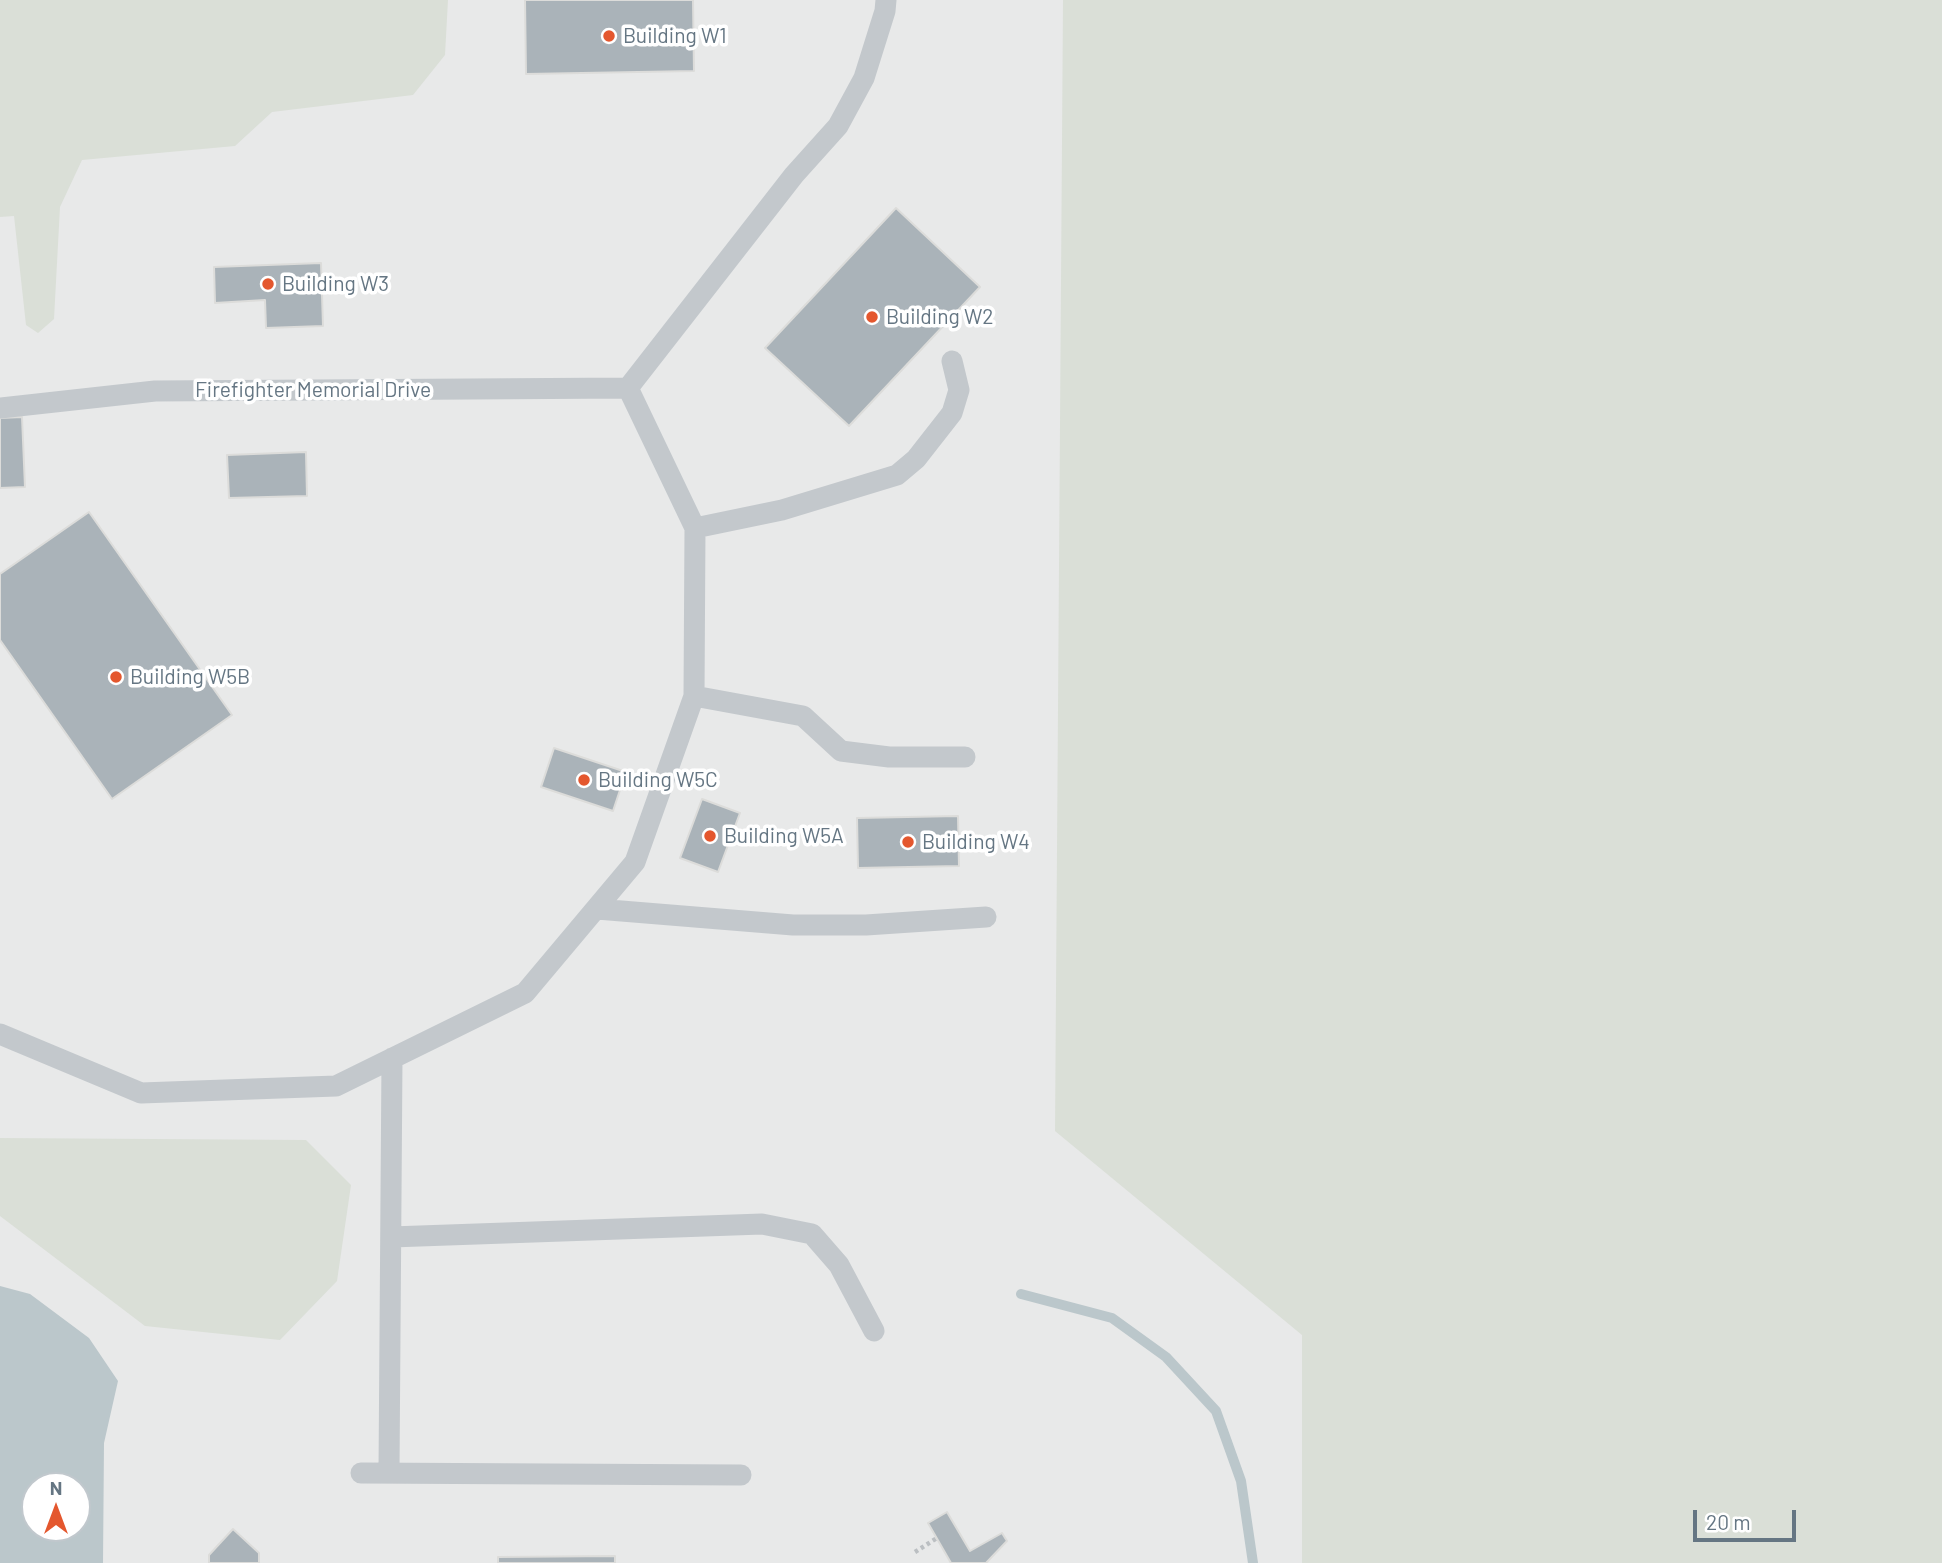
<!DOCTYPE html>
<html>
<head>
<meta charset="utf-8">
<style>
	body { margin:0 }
	#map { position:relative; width:1942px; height:1563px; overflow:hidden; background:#fafaf8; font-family:Barlow,sans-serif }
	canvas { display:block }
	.north { position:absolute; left:21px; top:1472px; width:70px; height:70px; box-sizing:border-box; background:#fff; border:2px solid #c1c8cd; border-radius:50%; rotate:0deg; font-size:19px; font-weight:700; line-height:28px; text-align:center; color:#657683 }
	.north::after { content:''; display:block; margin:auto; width:24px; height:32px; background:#e4572e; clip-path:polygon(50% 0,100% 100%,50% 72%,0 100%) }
	.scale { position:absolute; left:1693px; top:1510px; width:103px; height:32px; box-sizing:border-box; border:4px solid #657683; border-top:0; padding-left:9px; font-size:21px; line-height:24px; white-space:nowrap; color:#657683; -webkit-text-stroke:5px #fff; paint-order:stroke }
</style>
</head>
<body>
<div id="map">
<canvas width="1942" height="1563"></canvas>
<div class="north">N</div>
<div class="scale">20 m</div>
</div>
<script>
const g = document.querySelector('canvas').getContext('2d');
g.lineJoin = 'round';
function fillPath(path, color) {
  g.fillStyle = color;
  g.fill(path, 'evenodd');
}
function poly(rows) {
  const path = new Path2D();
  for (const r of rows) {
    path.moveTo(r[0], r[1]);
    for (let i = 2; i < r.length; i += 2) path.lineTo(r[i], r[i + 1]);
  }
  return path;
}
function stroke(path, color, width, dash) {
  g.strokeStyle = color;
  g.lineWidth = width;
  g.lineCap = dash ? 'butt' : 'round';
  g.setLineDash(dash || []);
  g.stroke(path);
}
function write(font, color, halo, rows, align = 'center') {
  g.font = font + ' Barlow,sans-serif';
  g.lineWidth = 7;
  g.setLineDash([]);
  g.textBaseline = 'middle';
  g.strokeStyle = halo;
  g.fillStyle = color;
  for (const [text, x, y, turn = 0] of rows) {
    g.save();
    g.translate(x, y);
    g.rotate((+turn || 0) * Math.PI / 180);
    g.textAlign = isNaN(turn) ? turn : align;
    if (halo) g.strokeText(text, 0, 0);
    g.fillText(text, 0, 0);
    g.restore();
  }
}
fillPath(poly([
	[0,0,1942,0,1942,1563,60,1563,35,1528,77,1528,77,1486,35,1486,35,1527,0,1477]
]), '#e8e9e9');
fillPath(poly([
	[0,0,448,0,445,55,413,95,272,112,235,146,82,160,60,207,54,319,38,333,26,325,14,216,0,217],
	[1063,0,1942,0,1942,1563,1302,1563,1302,1335,1055,1131],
	[0,1138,306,1140,351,1185,337,1281,280,1340,145,1326,0,1216]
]), '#dadfd7');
fillPath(poly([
	[0,1286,30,1294,89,1338,118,1381,104,1443,103,1563,0,1563],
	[35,1486,77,1486,77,1528,35,1528]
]), '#bbc7cb');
stroke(poly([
	[1021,1294,1112,1318,1166,1357,1216,1411,1241,1481,1253,1563]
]), '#bbc7cb', 10);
const building = poly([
	[525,0,693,0,694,71,526,74,525,0],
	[896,208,980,287,849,426,765,348,896,208],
	[321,263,323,326,266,328,265,300,215,303,214,267,321,263],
	[22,417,25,487,0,488,0,418,22,417],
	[306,452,307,496,229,498,227,455,306,452],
	[89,512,232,715,112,799,0,640,0,574,89,512],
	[554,748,626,772,613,811,541,787,554,748],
	[702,799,740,813,718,872,680,858,702,799],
	[958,816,959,866,858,868,857,818,958,816],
	[947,1512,970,1551,1002,1533,1007,1541,986,1563,951,1563,928,1523,947,1512],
	[233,1529,259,1553,259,1563,209,1563,209,1555,233,1529],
	[615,1556,615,1563,498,1563,498,1557,615,1556]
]);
fillPath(building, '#aab3b9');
stroke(building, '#dcdcda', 2);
stroke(poly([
	[915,1552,937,1538]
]), '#bbbfc2', 4.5, [3.5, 3.5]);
stroke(poly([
	[628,388,794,175,838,126,864,78,885,11,886,0],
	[0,408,155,391,628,388],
	[695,528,782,510,897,475,916,459,952,413,959,390,952,361],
	[694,696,803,716,841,751,889,757,965,757],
	[597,909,793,925,866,925,986,917],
	[0,1034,141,1093,336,1086,525,993,635,862,694,696,695,528,628,388],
	[391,1237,762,1224,812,1234,839,1265,874,1331],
	[389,1471,392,1058],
	[361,1473,741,1475]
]), '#c3c8cc', 21);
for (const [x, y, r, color] of [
	[609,36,7,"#e4572e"],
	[268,284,7,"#e4572e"],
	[872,317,7,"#e4572e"],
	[116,677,7,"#e4572e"],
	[584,780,7,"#e4572e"],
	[710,836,7,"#e4572e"],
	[908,842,7,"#e4572e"]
]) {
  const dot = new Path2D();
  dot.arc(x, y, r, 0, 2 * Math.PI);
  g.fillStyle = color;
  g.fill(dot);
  stroke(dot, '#fff', 2.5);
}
write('21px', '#657683', '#fff', [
	["Building W1",623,36],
	["Building W3",282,284],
	["Building W2",886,317],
	["Building W5B",130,677],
	["Building W5C",598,780],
	["Building W5A",724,836],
	["Building W4",922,842]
], 'left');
write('21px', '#657683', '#fff', [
	["Firefighter Memorial Drive",313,390]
]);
</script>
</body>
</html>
